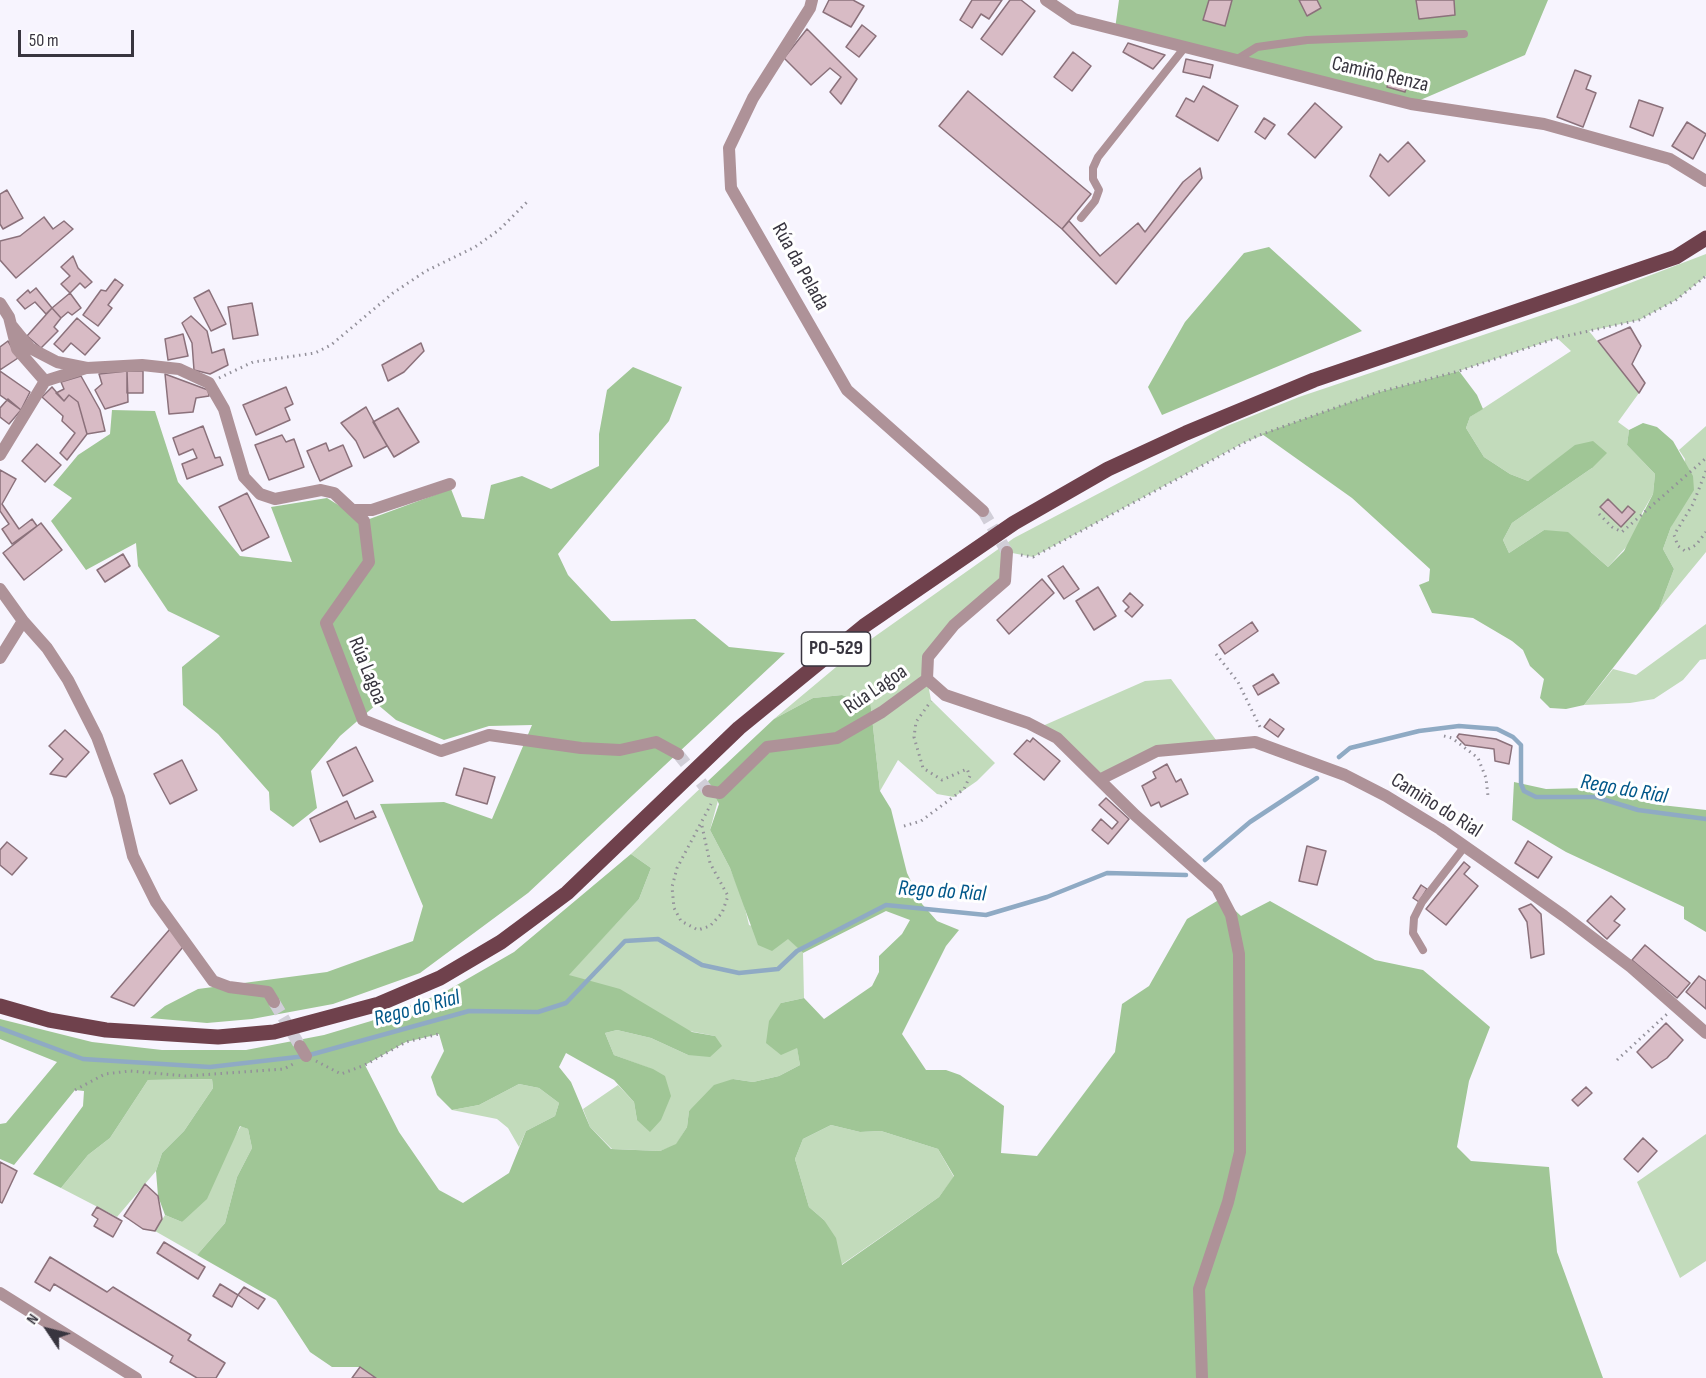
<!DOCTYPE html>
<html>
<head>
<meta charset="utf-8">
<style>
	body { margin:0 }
	#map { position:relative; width:1706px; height:1378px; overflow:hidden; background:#f7f4fe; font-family:"Sofia Sans Condensed",sans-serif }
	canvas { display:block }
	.north { position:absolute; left:18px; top:1300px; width:60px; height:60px; -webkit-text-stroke:4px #fff; paint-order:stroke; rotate:305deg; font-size:16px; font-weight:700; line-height:24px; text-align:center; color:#38353f }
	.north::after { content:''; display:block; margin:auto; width:21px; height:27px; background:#38353f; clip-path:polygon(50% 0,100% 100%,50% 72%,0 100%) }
	.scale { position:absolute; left:18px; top:30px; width:116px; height:27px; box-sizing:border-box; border:3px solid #38353f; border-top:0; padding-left:8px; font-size:18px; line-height:21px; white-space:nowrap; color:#38353f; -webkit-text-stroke:4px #fff; paint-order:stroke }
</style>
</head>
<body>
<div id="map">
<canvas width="1706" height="1378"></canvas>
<div class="north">N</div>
<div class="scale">50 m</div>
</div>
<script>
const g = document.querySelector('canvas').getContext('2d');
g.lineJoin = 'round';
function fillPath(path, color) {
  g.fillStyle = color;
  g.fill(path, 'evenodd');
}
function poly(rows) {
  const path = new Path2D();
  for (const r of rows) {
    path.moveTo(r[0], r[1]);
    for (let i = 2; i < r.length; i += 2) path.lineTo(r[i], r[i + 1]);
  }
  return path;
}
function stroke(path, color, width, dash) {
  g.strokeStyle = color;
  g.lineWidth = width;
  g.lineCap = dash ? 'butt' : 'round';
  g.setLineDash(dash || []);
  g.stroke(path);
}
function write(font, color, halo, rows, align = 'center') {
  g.font = font + ' "Sofia Sans Condensed",sans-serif';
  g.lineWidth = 6;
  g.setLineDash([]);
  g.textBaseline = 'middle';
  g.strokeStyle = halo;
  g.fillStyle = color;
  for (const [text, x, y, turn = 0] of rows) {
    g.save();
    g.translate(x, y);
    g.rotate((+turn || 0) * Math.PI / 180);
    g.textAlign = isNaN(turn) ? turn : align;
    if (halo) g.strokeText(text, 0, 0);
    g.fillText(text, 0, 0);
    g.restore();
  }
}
fillPath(poly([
	[1706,254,1706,276,1676,300,1639,320,1589,331,1639,393,1618,422,1629,430,1627,445,1655,474,1653,494,1642,513,1638,534,1608,567,1591,552,1544,530,1509,553,1503,540,1512,523,1592,468,1547,468,1528,481,1510,474,1484,457,1466,428,1470,417,1571,351,1557,338,1459,371,1379,392,1245,442,1033,557,1007,552,1005,581,928,657,927,679,931,700,995,763,977,781,954,797,937,794,898,760,880,791,870,699,860,701,842,695,813,698,774,719,860,647,1014,538,1227,426,1299,397,1575,304],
	[1706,426,1706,552,1659,609,1674,569,1663,549,1671,527,1685,459,1679,450],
	[1706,624,1706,659,1700,660,1683,680,1654,699,1630,703,1584,705,1613,669,1636,675],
	[1171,679,1219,744,1157,751,1101,779,1038,728,1145,681],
	[708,781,720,793,710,830,730,868,743,900,749,925,788,938,803,953,804,998,781,1003,797,1047,800,1065,779,1076,753,1082,733,1079,689,1111,687,1127,676,1145,660,1151,612,1149,590,1127,583,1109,618,1085,634,1102,637,1120,649,1068,614,1055,605,1033,617,1030,651,1038,688,1055,715,1036,689,1031,655,1011,568,975,639,899,651,868,631,854],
	[212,1079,213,1088,184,1131,162,1153,156,1171,117,1217,61,1188,88,1155,110,1138,148,1080],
	[519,1084,539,1088,559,1103,555,1116,526,1131,519,1147,508,1128,497,1119,452,1110,479,1105],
	[831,1125,860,1132,881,1131,938,1149,954,1177,939,1197,841,1265,824,1220,809,1207,795,1159,803,1139],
	[241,1126,248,1129,252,1148,237,1177,225,1223,197,1255,155,1231,165,1215,182,1222],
	[1706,1134,1706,1261,1680,1278,1637,1182]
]), '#c2dbbb');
fillPath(poly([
	[1119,0,1548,0,1525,55,1411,104,1115,29],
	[1269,247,1362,331,1162,415,1148,387,1185,322,1244,253],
	[633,367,682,387,669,421,558,554,568,575,611,621,695,619,729,647,785,653,528,893,420,973,333,1004,252,1019,207,1023,150,1018,165,1006,198,989,327,972,413,941,423,906,380,804,444,802,492,819,532,725,489,726,444,740,396,720,377,704,340,736,311,771,317,808,293,827,270,810,269,792,218,734,183,705,182,667,220,636,168,611,138,566,136,543,86,570,51,521,72,498,53,485,78,455,110,434,112,410,155,411,178,482,240,556,292,562,271,507,327,498,364,521,451,489,462,517,484,519,491,485,522,476,551,489,599,466,599,434,607,390],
	[1459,371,1477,395,1483,409,1470,417,1466,428,1484,457,1510,474,1528,481,1575,445,1593,441,1607,453,1592,468,1512,523,1503,540,1509,553,1544,530,1568,532,1608,567,1624,551,1653,494,1655,474,1627,445,1629,430,1643,423,1657,427,1673,441,1693,476,1694,490,1671,527,1663,549,1674,569,1659,609,1584,705,1566,709,1550,708,1540,698,1544,679,1530,666,1523,650,1512,641,1473,618,1432,613,1419,585,1429,581,1430,569,1352,498,1262,434,1379,392],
	[842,695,860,701,870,699,880,791,891,809,907,873,922,904,937,921,959,930,946,946,902,1034,926,1070,946,1070,960,1075,1004,1106,1001,1153,1037,1156,1115,1052,1122,1004,1149,986,1187,919,1222,898,1241,916,1270,901,1375,960,1423,970,1490,1027,1469,1081,1457,1147,1471,1161,1549,1167,1557,1252,1603,1378,376,1378,360,1367,332,1367,310,1352,276,1300,197,1255,225,1223,237,1177,252,1148,248,1129,240,1126,207,1199,182,1222,165,1215,158,1196,156,1171,162,1153,184,1131,213,1088,212,1079,148,1080,110,1138,88,1155,61,1188,33,1174,83,1106,84,1091,75,1090,14,1165,0,1159,0,1124,6,1123,57,1062,0,1039,0,1019,92,1042,162,1050,246,1050,324,1035,371,1021,443,993,514,952,631,854,651,868,639,899,569,975,620,989,692,1032,715,1036,722,1046,710,1057,688,1055,651,1038,617,1030,605,1033,614,1055,653,1069,665,1076,671,1096,661,1120,650,1132,637,1120,634,1102,614,1080,566,1053,559,1067,571,1082,590,1127,611,1149,660,1151,676,1144,687,1127,689,1111,714,1085,733,1079,753,1082,779,1076,800,1065,797,1048,781,1055,766,1043,769,1021,781,1003,804,998,824,1019,872,986,879,972,879,956,902,934,910,920,886,911,803,953,788,939,772,951,758,945,730,868,710,830,719,804,708,781,774,719,813,698],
	[439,1034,444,1051,431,1077,437,1095,452,1110,479,1105,519,1084,539,1088,559,1103,555,1116,526,1131,509,1173,463,1203,439,1190,399,1132,365,1065,406,1042],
	[831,1125,860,1132,881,1131,938,1149,954,1176,939,1197,842,1265,836,1238,824,1220,809,1207,795,1159,803,1139],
	[1514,782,1546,789,1586,788,1616,793,1652,804,1706,810,1706,932,1684,919,1684,907,1566,852,1512,820]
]), '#a0c696');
stroke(poly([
	[1339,757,1350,748,1419,731,1459,726,1497,729,1513,737,1521,745,1521,784,1524,791,1536,797,1596,797,1638,810,1706,819],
	[1205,860,1250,822,1317,778],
	[0,1028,83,1059,210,1067,306,1056,469,1011,538,1012,566,1003,625,941,658,939,702,965,739,973,778,969,797,951,886,905,986,915,1047,897,1107,873,1186,875]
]), '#8faac4', 4.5);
const building = poly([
	[829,0,853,0,864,6,851,27,823,12,829,0],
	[972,0,1002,0,989,19,981,14,972,28,960,20,972,0],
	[1010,0,1021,0,1035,11,1002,55,981,39,1010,0],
	[1209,0,1232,0,1225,26,1203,20,1209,0],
	[1299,0,1317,0,1321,8,1307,16,1299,0],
	[1416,0,1454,0,1455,15,1419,19,1416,0],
	[862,25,876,36,859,57,846,47,862,25],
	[807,29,857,79,841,104,830,92,841,77,830,68,811,85,784,58,807,29],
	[1128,43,1165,55,1153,69,1123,52,1128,43],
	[1073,52,1091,66,1072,91,1054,77,1073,52],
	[1186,59,1213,65,1210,78,1183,72,1186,59],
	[1575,70,1591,76,1586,89,1596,93,1583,127,1557,117,1575,70],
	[1392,71,1409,76,1405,92,1387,87,1392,71],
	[1203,86,1238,106,1218,141,1176,116,1186,98,1194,102,1203,86],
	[968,91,1091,194,1062,229,939,126,968,91],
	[1639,100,1663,108,1653,136,1630,127,1639,100],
	[1315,103,1342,127,1315,158,1288,134,1315,103],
	[1264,118,1275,125,1265,139,1255,132,1264,118],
	[1687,122,1706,134,1693,159,1672,146,1687,122],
	[1408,142,1425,161,1389,196,1370,176,1380,154,1388,162,1408,142],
	[1200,168,1202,178,1116,284,1062,229,1069,221,1100,256,1138,223,1145,232,1183,182,1200,168],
	[7,190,23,218,3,229,0,224,0,194,7,190],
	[44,217,53,229,64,221,73,229,16,278,0,260,0,241,20,236,44,217],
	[73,256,78,268,92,282,85,288,80,283,70,293,61,284,70,276,61,267,73,256],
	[115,279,123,285,108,305,112,308,98,326,83,315,101,290,106,291,115,279],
	[36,288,52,308,46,314,35,302,25,309,17,300,28,290,30,293,36,288],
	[209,290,226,324,211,331,194,298,209,290],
	[70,293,81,308,72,315,68,312,61,318,52,308,70,293],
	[252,303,258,335,233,339,228,307,252,303],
	[52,308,61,318,54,327,58,331,41,348,27,336,52,308],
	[191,316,207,331,212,353,224,349,228,365,210,374,194,370,192,343,182,323,191,316],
	[77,318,100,338,85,355,71,343,63,352,54,344,77,318],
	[1630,327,1641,346,1632,364,1645,383,1639,393,1598,341,1630,327],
	[183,334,188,356,168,360,165,339,183,334],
	[8,341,18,358,0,370,0,347,8,341],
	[421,343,424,351,404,372,388,381,382,365,421,343],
	[0,371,30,392,21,410,0,395,0,371],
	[127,371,128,402,105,409,95,390,102,384,99,374,127,371],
	[127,371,143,371,143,393,127,393,127,371],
	[165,374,208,390,209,396,196,398,193,412,169,414,165,374],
	[81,376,100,410,105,431,87,434,78,402,69,395,64,401,56,393,64,389,61,382,81,376],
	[52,387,64,401,69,395,78,402,87,434,67,460,60,453,75,433,62,421,63,416,42,397,52,387],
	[286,387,293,404,285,408,290,420,256,435,243,405,286,387],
	[8,399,21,410,9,424,0,417,0,408,8,399],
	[366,407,387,446,364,458,356,441,341,423,366,407],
	[398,408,419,442,394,457,373,422,398,408],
	[203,426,215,458,220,457,223,465,187,479,182,464,197,458,193,449,179,455,173,438,203,426],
	[282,435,286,442,294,439,304,467,269,480,255,445,282,435],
	[326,443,329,451,343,445,352,466,320,481,307,451,326,443],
	[37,444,61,465,45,482,22,461,37,444],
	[0,470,16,479,2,504,19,529,32,519,37,526,12,544,2,529,9,524,0,511,0,470],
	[247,493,269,537,242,551,219,507,247,493],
	[1608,499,1622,513,1628,506,1635,512,1621,527,1600,507,1608,499],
	[41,523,62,550,24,580,3,553,41,523],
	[123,554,130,566,105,582,97,570,123,554],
	[1063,566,1079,589,1064,599,1048,576,1063,566],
	[1042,579,1054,593,1009,634,997,620,1042,579],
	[1098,587,1116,616,1094,630,1076,601,1098,587],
	[1130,593,1143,605,1132,617,1125,611,1129,607,1123,601,1130,593],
	[1252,622,1258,631,1225,654,1219,645,1252,622],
	[1273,674,1279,683,1258,695,1253,686,1273,674],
	[1270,719,1284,729,1278,737,1264,727,1270,719],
	[65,730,89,752,66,777,50,774,63,759,49,746,65,730],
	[1459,734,1496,739,1512,746,1509,764,1495,761,1494,749,1465,745,1457,737,1459,734],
	[1033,738,1060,761,1044,780,1014,754,1027,740,1030,742,1033,738],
	[356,747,373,781,343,796,327,762,356,747],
	[182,760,197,790,170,804,154,774,182,760],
	[1167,764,1176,782,1181,779,1188,794,1161,807,1159,802,1151,806,1142,786,1156,778,1153,772,1167,764],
	[464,768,495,777,487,804,456,795,464,768],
	[1106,798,1129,819,1108,844,1092,830,1101,819,1112,829,1118,822,1099,805,1106,798],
	[347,801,355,819,373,811,376,817,320,842,310,819,347,801],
	[1528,841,1552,857,1538,878,1515,863,1528,841],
	[7,842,27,858,12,875,0,865,0,850,7,842],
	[1307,846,1326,851,1317,885,1299,881,1307,846],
	[1464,862,1470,867,1464,874,1478,886,1446,925,1426,909,1464,862],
	[1421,885,1427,889,1419,902,1413,898,1421,885],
	[1611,896,1625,909,1614,921,1620,925,1607,939,1587,921,1611,896],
	[1531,904,1541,914,1544,954,1531,958,1527,922,1519,909,1531,904],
	[170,929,183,947,134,1006,111,997,170,929],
	[1645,945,1690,983,1677,998,1632,960,1645,945],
	[1699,976,1706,981,1706,1009,1686,992,1699,976],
	[1666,1023,1683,1040,1667,1058,1652,1068,1637,1052,1666,1023],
	[1586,1087,1592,1093,1578,1106,1572,1100,1586,1087],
	[1643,1138,1657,1151,1638,1172,1624,1159,1643,1138],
	[0,1162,17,1171,2,1203,0,1202,0,1162],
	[145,1184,158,1196,162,1219,155,1231,143,1229,124,1216,145,1184],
	[97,1207,122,1221,113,1237,94,1226,98,1219,92,1215,97,1207],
	[164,1242,205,1267,198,1279,157,1253,164,1242],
	[50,1257,107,1292,113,1287,191,1335,188,1340,225,1363,216,1378,197,1378,170,1362,173,1356,54,1284,50,1291,35,1282,50,1257],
	[220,1284,238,1295,232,1307,213,1296,220,1284],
	[244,1287,265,1299,258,1309,238,1295,244,1287],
	[360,1367,376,1378,352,1378,360,1367]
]);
fillPath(building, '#d8bbc5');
stroke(building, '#8b717b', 1.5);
stroke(poly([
	[983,511,1007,552],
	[678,754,708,791],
	[274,1002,300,1046]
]), '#d1ced8', 12, [12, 6]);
stroke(poly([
	[219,378,253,362,315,353,331,345,393,293,426,271,475,247,499,230,528,201],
	[1706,471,1693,504,1674,535,1678,546,1685,551,1696,545,1706,532],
	[1599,514,1612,527,1622,532,1706,458],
	[1021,555,1033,557,1257,436,1379,392,1459,371,1557,338,1639,320,1676,300,1706,276],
	[1216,654,1238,682,1261,729],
	[1444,736,1452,738,1478,758,1486,778,1488,796],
	[702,826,710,863,728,896,722,913,710,926,698,930,681,921,674,908,672,887,677,868,711,804],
	[904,826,921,821,964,789,970,776,967,769,942,780,923,768,914,737,916,722,931,701],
	[1617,1060,1667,1014],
	[316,1061,341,1074,365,1065,406,1042,439,1034],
	[75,1090,105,1074,130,1071,186,1076,284,1069,295,1063]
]), '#93909a', 3, [1.5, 4.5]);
stroke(poly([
	[1236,60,1257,47,1307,40,1464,34],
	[1081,218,1095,201,1099,190,1093,179,1093,168,1098,157,1185,47],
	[1423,950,1413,933,1414,918,1422,902,1465,846]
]), '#ae9298', 8);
stroke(poly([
	[812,0,810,8,753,98,729,148,731,188,847,390,983,511],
	[1046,0,1074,19,1411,104,1544,124,1670,159,1706,181],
	[0,303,9,317,17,349,45,381],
	[12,326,30,348,57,362,87,368,142,365,179,369,209,383,224,409,244,477,260,494,275,499,321,490,334,493,364,521,369,562,326,623,363,720,441,751,489,735,581,748,620,750,656,742,678,754],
	[0,455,45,381,86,368],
	[353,510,372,510,450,484],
	[0,589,23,621,0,658],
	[23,621,47,648,68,680,97,737,119,797,133,856,156,902,213,981,229,987,268,992,274,1002],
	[927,679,945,695,1028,723,1057,738,1135,815,1217,888,1231,915,1239,954,1240,1152,1228,1202,1199,1289,1202,1378],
	[1101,779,1157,751,1255,742,1345,775,1386,796,1440,829,1564,916,1631,967,1706,1033],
	[708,791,720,793,767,747,837,738,882,712,927,679,928,657,954,625,1005,581,1007,552],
	[300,1046,306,1056],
	[0,1293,136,1378]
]), '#ae9298', 12);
stroke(poly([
	[0,1006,49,1020,106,1030,218,1037,274,1032,379,1004,440,978,501,942,567,893,739,728,864,626,1014,523,1108,469,1186,433,1314,380,1676,257,1706,238]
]), '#6f414c', 15);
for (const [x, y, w] of [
	[836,649,69]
]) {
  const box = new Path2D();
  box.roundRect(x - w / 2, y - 17, w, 34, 4.5);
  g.fillStyle = '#fff';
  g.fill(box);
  stroke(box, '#38353f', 1.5);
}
write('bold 20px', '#38353f', null, [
	["PO-529",836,649]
]);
write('21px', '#38353f', '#fff', [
	["Camiño Renza",1380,75,13],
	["Rúa da Pelada",800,267,61],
	["Rúa Lagoa",367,671,68],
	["Rúa Lagoa",876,690,-34],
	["Camiño do Rial",1436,806,32]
]);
write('italic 22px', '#015789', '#fff', [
	["Rego do Rial",1624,790,10],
	["Rego do Rial",942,892,4],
	["Rego do Rial",417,1009,-15]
]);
</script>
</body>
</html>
